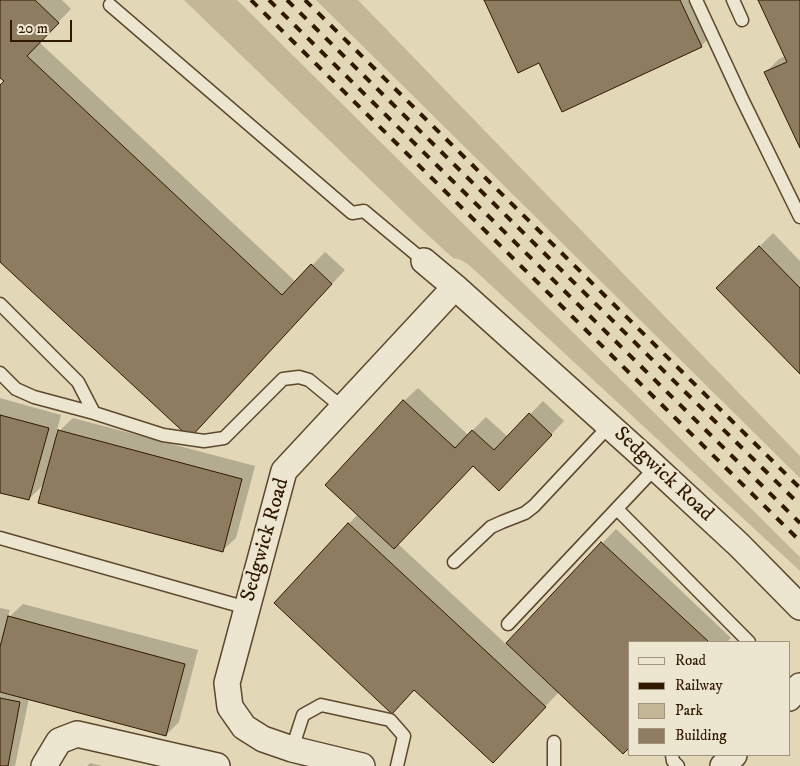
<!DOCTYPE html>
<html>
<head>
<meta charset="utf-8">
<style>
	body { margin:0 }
	#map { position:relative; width:800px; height:766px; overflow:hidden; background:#e2d7b6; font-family:"IM FELL DW Pica",serif }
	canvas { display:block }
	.legend { position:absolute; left:628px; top:641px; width:162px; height:115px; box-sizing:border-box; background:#ece5d0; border:1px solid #a1937d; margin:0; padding:6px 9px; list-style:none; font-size:15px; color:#311900 }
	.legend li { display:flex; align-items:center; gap:10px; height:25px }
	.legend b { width:25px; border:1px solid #a1937d }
	.scale { position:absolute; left:10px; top:20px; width:62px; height:22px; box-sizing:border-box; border:2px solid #311900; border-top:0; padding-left:6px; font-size:15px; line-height:18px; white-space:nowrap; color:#311900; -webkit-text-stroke:4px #ece5d0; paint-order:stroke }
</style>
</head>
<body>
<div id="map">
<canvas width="800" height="766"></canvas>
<ul class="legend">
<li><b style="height:6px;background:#ece5d0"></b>Road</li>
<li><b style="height:6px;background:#311900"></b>Railway</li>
<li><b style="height:14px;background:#c4b797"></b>Park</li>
<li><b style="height:14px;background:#8d7c5f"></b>Building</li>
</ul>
<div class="scale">20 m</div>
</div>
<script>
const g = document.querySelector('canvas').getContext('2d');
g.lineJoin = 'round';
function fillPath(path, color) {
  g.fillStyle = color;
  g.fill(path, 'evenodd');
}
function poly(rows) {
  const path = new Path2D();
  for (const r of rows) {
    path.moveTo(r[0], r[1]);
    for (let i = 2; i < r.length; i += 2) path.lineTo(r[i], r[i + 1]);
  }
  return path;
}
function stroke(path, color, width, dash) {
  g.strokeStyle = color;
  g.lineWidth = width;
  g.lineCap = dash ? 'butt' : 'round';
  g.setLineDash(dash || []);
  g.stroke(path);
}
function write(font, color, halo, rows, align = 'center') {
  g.font = font + ' "IM FELL DW Pica",serif';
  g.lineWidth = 4.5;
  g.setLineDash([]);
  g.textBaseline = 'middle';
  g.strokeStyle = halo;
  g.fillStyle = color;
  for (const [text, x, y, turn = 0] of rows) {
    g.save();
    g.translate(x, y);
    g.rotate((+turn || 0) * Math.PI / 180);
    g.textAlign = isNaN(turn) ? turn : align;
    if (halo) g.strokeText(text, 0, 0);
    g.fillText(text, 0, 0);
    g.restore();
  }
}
fillPath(poly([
	[184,0,237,0,800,557,800,571,469,265,461,260,453,258,418,226],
	[316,0,358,0,800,456,800,478]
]), '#c4b797');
fillPath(poly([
	[0,0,62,0,71,9,39,42,296,282,325,252,345,270,203,423,0,260,0,87,6,81,0,76],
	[486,0,699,0,714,33,701,46,539,61],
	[759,0,800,0,800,145,766,72,779,59,785,56],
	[773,233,800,261,800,372,718,288],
	[418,388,468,435,486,417,508,437,543,401,564,421,512,476,473,465,398,544,506,644,616,529,731,638,727,642,629,642,559,692,506,748,415,688,275,603,358,514,404,401],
	[0,398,61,415,56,434,73,418,255,466,236,538,222,551,45,483,29,499,0,491],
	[23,604,198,650,179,722,166,735,29,698,15,766,0,766,0,608,10,610,7,619],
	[90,763,102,766,87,766]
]), '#0003');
const building = poly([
	[0,0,35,0,59,23,27,56,282,295,311,264,332,284,190,438,0,262,0,85,4,81,0,78,0,0],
	[484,0,680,0,702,47,562,112,539,63,518,73,484,0],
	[758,0,800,0,800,148,764,72,787,62,758,0],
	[759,246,800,288,800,374,716,288,759,246],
	[403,400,455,448,472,430,494,450,529,413,552,435,499,491,473,466,394,549,325,485,403,400],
	[0,415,49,428,29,500,0,493,0,415],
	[58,430,242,479,223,552,38,503,58,430],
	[348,523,546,707,493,763,414,690,392,714,274,603,348,523],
	[601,542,709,642,629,642,629,748,623,754,506,643,601,542],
	[8,616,185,664,166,736,0,692,0,647,8,616],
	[0,698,20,702,8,766,0,766,0,698]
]);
fillPath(building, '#8d7c5f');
stroke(building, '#311900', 1);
const lane = poly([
	[696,0,742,99,800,217],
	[733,0,742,20],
	[110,5,352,213,364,211,424,261],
	[0,304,78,382,94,413],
	[0,373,16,389,34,397,94,413,163,435,204,441,224,438,283,379,299,377,309,380,343,408],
	[617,509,749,642],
	[0,538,247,608],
	[454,562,491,527,502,522,525,513,534,506,609,426],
	[508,624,656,467],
	[554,742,554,766],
	[292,749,303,715,321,705,390,720,404,736,397,766],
	[672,755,673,761,678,766]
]);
const street = poly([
	[424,261,455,287,644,457,739,545,800,607],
	[789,698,800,686],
	[44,766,59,741,77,734,217,766],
	[362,766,292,749,263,739,244,727,230,707,227,683,284,471,455,287],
	[723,766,734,755]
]);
stroke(lane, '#5d482e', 15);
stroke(street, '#5d482e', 28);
stroke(lane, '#ece5d0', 12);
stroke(street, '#ece5d0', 25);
stroke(poly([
	[251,0,800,541],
	[269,0,800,523],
	[287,0,800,505],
	[305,0,800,488]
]), '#311900', 4, [9, 9]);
write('21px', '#311900', '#ece5d0', [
	["Sedgwick Road",663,475,43],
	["Sedgwick Road",266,540,-74]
]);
</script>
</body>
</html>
